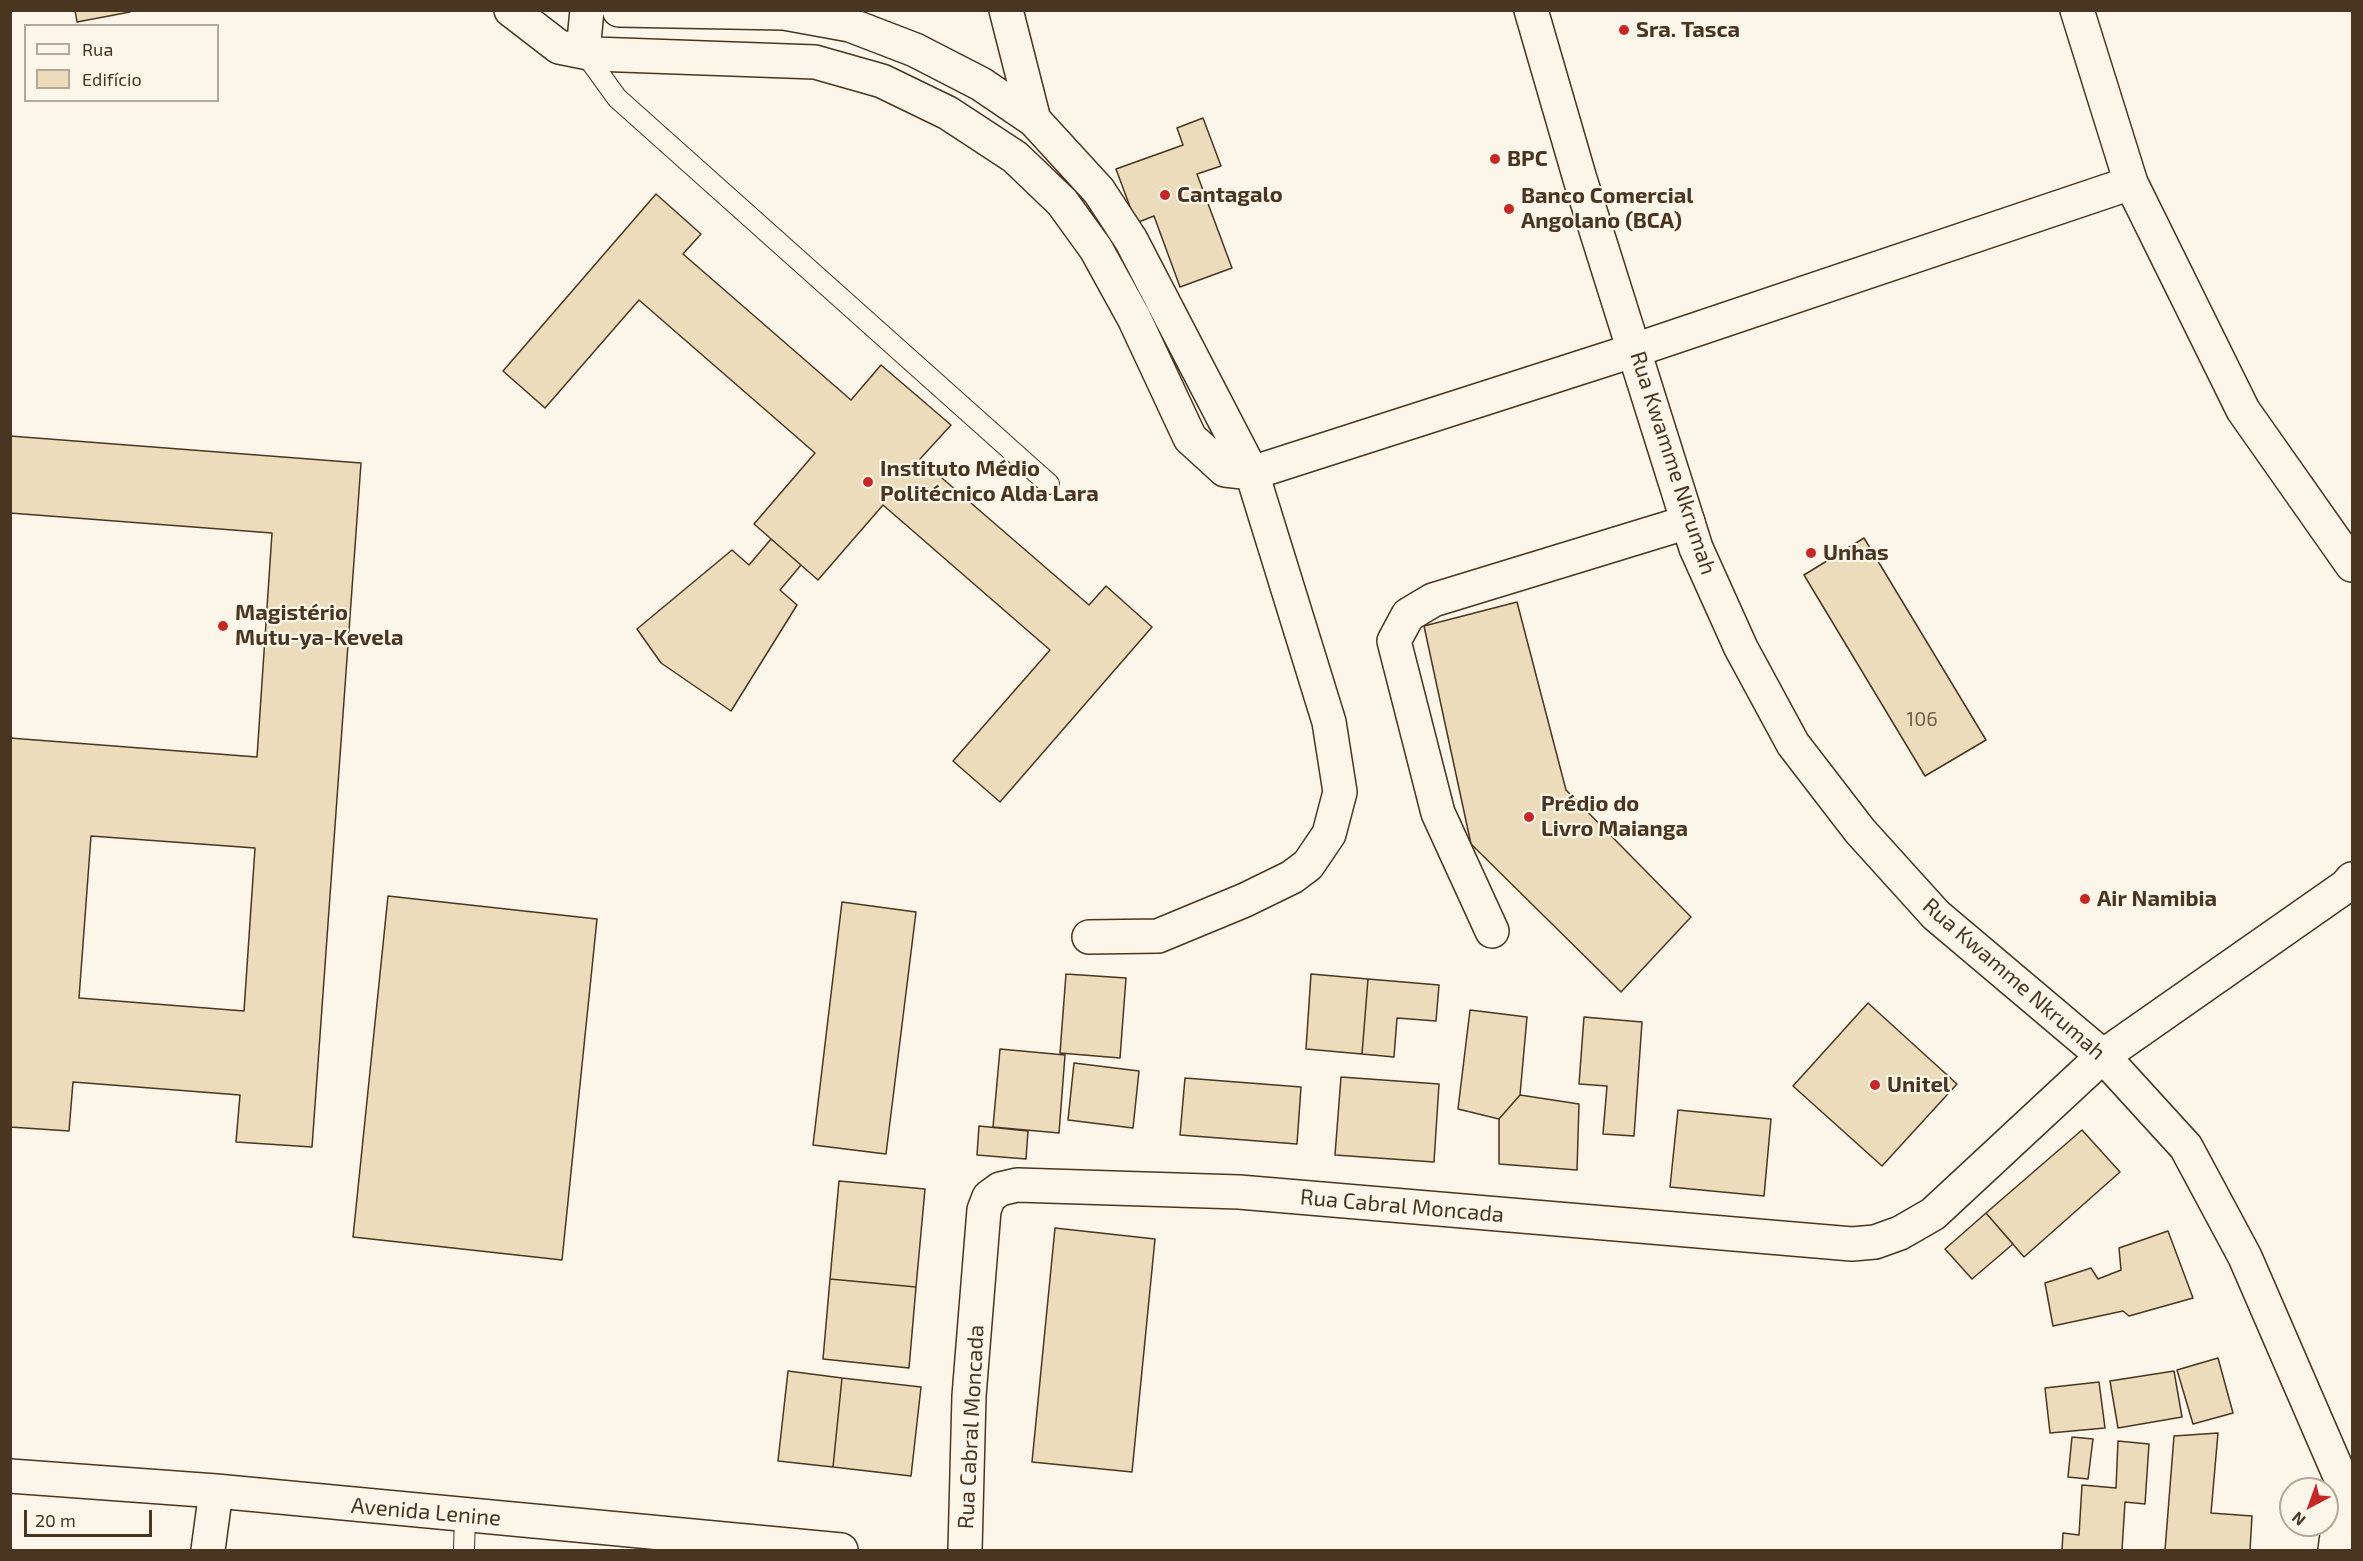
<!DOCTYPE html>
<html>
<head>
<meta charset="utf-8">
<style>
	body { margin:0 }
	#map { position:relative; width:2363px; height:1561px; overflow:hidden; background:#fbf6e9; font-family:"Exo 2",sans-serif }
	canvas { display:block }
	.frame { position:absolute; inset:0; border:12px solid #4a3520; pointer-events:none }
	.legend { position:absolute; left:24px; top:24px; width:195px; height:78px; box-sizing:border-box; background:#fbf6e9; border:2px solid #b4a999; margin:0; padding:8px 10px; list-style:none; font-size:18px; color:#4a3520 }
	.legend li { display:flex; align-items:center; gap:12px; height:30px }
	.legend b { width:30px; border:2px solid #b4a999 }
	.north { position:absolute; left:2279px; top:1477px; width:60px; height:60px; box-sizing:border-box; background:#fbf6e9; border:2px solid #b4a999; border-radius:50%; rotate:221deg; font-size:16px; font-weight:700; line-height:24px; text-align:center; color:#4a3520 }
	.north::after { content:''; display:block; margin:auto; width:21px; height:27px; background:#c62828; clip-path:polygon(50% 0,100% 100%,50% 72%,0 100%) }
	.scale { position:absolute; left:24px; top:1510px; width:128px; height:27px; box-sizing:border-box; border:3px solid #4a3520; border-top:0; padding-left:8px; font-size:18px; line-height:21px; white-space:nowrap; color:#4a3520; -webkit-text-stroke:4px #fbf6e9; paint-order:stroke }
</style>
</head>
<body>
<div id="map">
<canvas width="2363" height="1561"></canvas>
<div class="frame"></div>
<ul class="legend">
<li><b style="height:8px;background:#fbf6e9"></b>Rua</li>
<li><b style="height:16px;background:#ecdcbc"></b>Edifício</li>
</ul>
<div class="north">N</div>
<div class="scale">20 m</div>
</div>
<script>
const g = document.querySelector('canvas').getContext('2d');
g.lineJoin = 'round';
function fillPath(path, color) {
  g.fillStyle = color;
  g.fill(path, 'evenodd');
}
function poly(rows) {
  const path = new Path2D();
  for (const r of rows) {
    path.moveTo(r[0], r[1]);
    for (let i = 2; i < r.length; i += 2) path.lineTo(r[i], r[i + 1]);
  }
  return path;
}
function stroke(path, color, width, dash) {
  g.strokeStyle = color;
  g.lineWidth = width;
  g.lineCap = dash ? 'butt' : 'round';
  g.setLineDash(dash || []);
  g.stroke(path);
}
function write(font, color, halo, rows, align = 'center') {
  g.font = font + ' "Exo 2",sans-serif';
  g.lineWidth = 4.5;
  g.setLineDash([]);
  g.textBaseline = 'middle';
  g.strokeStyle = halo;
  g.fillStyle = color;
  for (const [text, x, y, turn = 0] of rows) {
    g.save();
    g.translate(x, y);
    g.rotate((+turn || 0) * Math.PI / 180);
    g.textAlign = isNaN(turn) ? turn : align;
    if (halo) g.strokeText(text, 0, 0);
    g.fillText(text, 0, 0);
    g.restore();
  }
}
const building = poly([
	[75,10,130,10,130,12,77,22,75,10],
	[1203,118,1221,166,1197,174,1232,268,1180,287,1154,216,1136,223,1116,169,1183,145,1177,128,1203,118],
	[656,194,701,234,683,254,851,400,881,365,951,425,920,459,1089,605,1106,586,1152,627,1000,802,953,761,1050,650,883,505,818,580,754,524,815,453,639,300,545,408,503,371,656,194],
	[10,436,361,463,312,1147,236,1142,240,1095,73,1082,69,1131,10,1127,10,738,257,757,272,533,10,513,10,436],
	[91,836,255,848,244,1011,79,998,91,836],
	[1864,538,1986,740,1925,776,1804,575,1864,538],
	[771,539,801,565,780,590,797,605,731,711,661,663,637,629,732,550,749,565,771,539],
	[1517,602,1566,790,1691,917,1621,992,1471,844,1424,626,1517,602],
	[388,896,597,919,562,1260,353,1237,388,896],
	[842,902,916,912,886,1154,813,1145,842,902],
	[1066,974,1126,978,1120,1058,1060,1053,1066,974],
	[1311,974,1368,979,1362,1054,1306,1049,1311,974],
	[1368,979,1439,985,1436,1021,1397,1018,1394,1057,1362,1054,1368,979],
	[1868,1003,1957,1084,1882,1166,1793,1086,1868,1003],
	[1470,1010,1527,1017,1520,1095,1499,1119,1458,1109,1470,1010],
	[1584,1017,1642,1022,1634,1136,1603,1134,1607,1086,1579,1084,1584,1017],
	[1000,1049,1065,1055,1059,1133,993,1127,1000,1049],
	[1074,1063,1139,1071,1133,1128,1068,1120,1074,1063],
	[1341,1077,1439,1084,1434,1162,1335,1155,1341,1077],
	[1185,1078,1301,1087,1297,1144,1180,1135,1185,1078],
	[1520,1095,1579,1104,1577,1170,1499,1164,1499,1119,1520,1095],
	[1678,1110,1771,1119,1764,1196,1670,1187,1678,1110],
	[979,1126,1028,1131,1026,1159,977,1155,979,1126],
	[2082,1130,2120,1172,2024,1257,1986,1213,2082,1130],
	[839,1181,925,1189,916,1287,830,1279,839,1181],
	[1986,1213,2013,1244,1972,1279,1945,1249,1986,1213],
	[1055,1228,1155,1239,1132,1472,1032,1462,1055,1228],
	[2168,1231,2193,1298,2129,1316,2123,1311,2053,1326,2045,1283,2091,1268,2098,1279,2121,1270,2119,1248,2168,1231],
	[830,1279,916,1287,909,1368,823,1359,830,1279],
	[2218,1358,2233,1413,2193,1424,2177,1370,2218,1358],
	[788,1371,842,1378,833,1467,778,1461,788,1371],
	[2174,1371,2182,1417,2118,1428,2110,1381,2174,1371],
	[842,1378,921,1387,911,1476,833,1467,842,1378],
	[2099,1382,2105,1428,2050,1433,2045,1388,2099,1382],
	[2218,1433,2211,1513,2252,1516,2250,1550,2165,1550,2174,1436,2218,1433],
	[2072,1437,2093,1439,2088,1479,2068,1477,2072,1437],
	[2118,1441,2149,1444,2145,1504,2125,1502,2122,1550,2062,1550,2063,1533,2079,1535,2082,1485,2116,1488,2118,1441]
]);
fillPath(building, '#ecdcbc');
stroke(building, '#4a3520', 1.5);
const lane = poly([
	[583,51,617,98,1049,484],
	[464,1550,465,1515]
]);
const street = poly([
	[511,10,559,47,594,54,815,62,882,81,948,113,1015,157,1062,202,1096,249,1134,318,1190,438,1225,470,1252,473,1635,350,2131,183],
	[619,10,784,13,850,25,915,50,981,84,1034,120,1099,191,1131,240,1252,473,1329,722,1340,792,1329,834,1308,865,1292,877,1245,900,1158,936,1089,937],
	[1006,10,1034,120],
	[2077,10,2131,183,2243,410,2352,565],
	[583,51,587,10],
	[1492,931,1438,813,1394,641,1408,615,1433,600,1688,522],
	[965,1550,969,1396,984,1210,989,1197,1000,1189,1017,1185,1239,1192,1852,1244,1875,1242,1900,1233,1933,1214,2103,1056,2346,886,2352,879]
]);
const secondary = poly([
	[1531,10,1580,179,1696,548,1741,648,1793,744,1860,831,1936,915,2103,1056,2186,1147,2245,1257,2352,1504],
	[10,1476,216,1491,841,1550],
	[208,1550,216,1491],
	[2335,1550,2344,1482]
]);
stroke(lane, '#4a3520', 22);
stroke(street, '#4a3520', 36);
stroke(secondary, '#4a3520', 36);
stroke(lane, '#fbf6e9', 20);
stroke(street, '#fbf6e9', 33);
stroke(secondary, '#fbf6e9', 33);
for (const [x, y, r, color] of [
	[1624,30,6,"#c62828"],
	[1495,159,6,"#c62828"],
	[1165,195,6,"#c62828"],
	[1509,209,6,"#c62828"],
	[868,482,6,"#c62828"],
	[1811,553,6,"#c62828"],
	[223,626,6,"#c62828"],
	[1529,817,6,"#c62828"],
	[2085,899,6,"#c62828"],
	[1875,1085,6,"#c62828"]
]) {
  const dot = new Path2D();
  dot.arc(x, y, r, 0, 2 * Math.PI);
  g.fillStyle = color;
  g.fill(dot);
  stroke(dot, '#fbf6e9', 2);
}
write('20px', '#725f47', null, [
	["106",1922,719]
]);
write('bold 22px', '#4a3520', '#fbf6e9', [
	["Sra. Tasca",1636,30],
	["BPC",1507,159],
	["Cantagalo",1177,195],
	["Banco Comercial",1521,196],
	["Angolano (BCA)",1521,221],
	["Instituto Médio",880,469],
	["Politécnico Alda Lara",880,494],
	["Unhas",1823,553],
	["Magistério",235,613],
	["Mutu-ya-Kevela",235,638],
	["Prédio do",1541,804],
	["Livro Maianga",1541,829],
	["Air Namibia",2097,899],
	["Unitel",1887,1085]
], 'left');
write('22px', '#4a3520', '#fbf6e9', [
	["Rua Kwamme Nkrumah",1673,463,72],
	["Rua Kwamme Nkrumah",2014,979,41],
	["Rua Cabral Moncada",1402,1206,5],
	["Rua Cabral Moncada",971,1427,-87],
	["Avenida Lenine",426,1512,5]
]);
</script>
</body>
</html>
